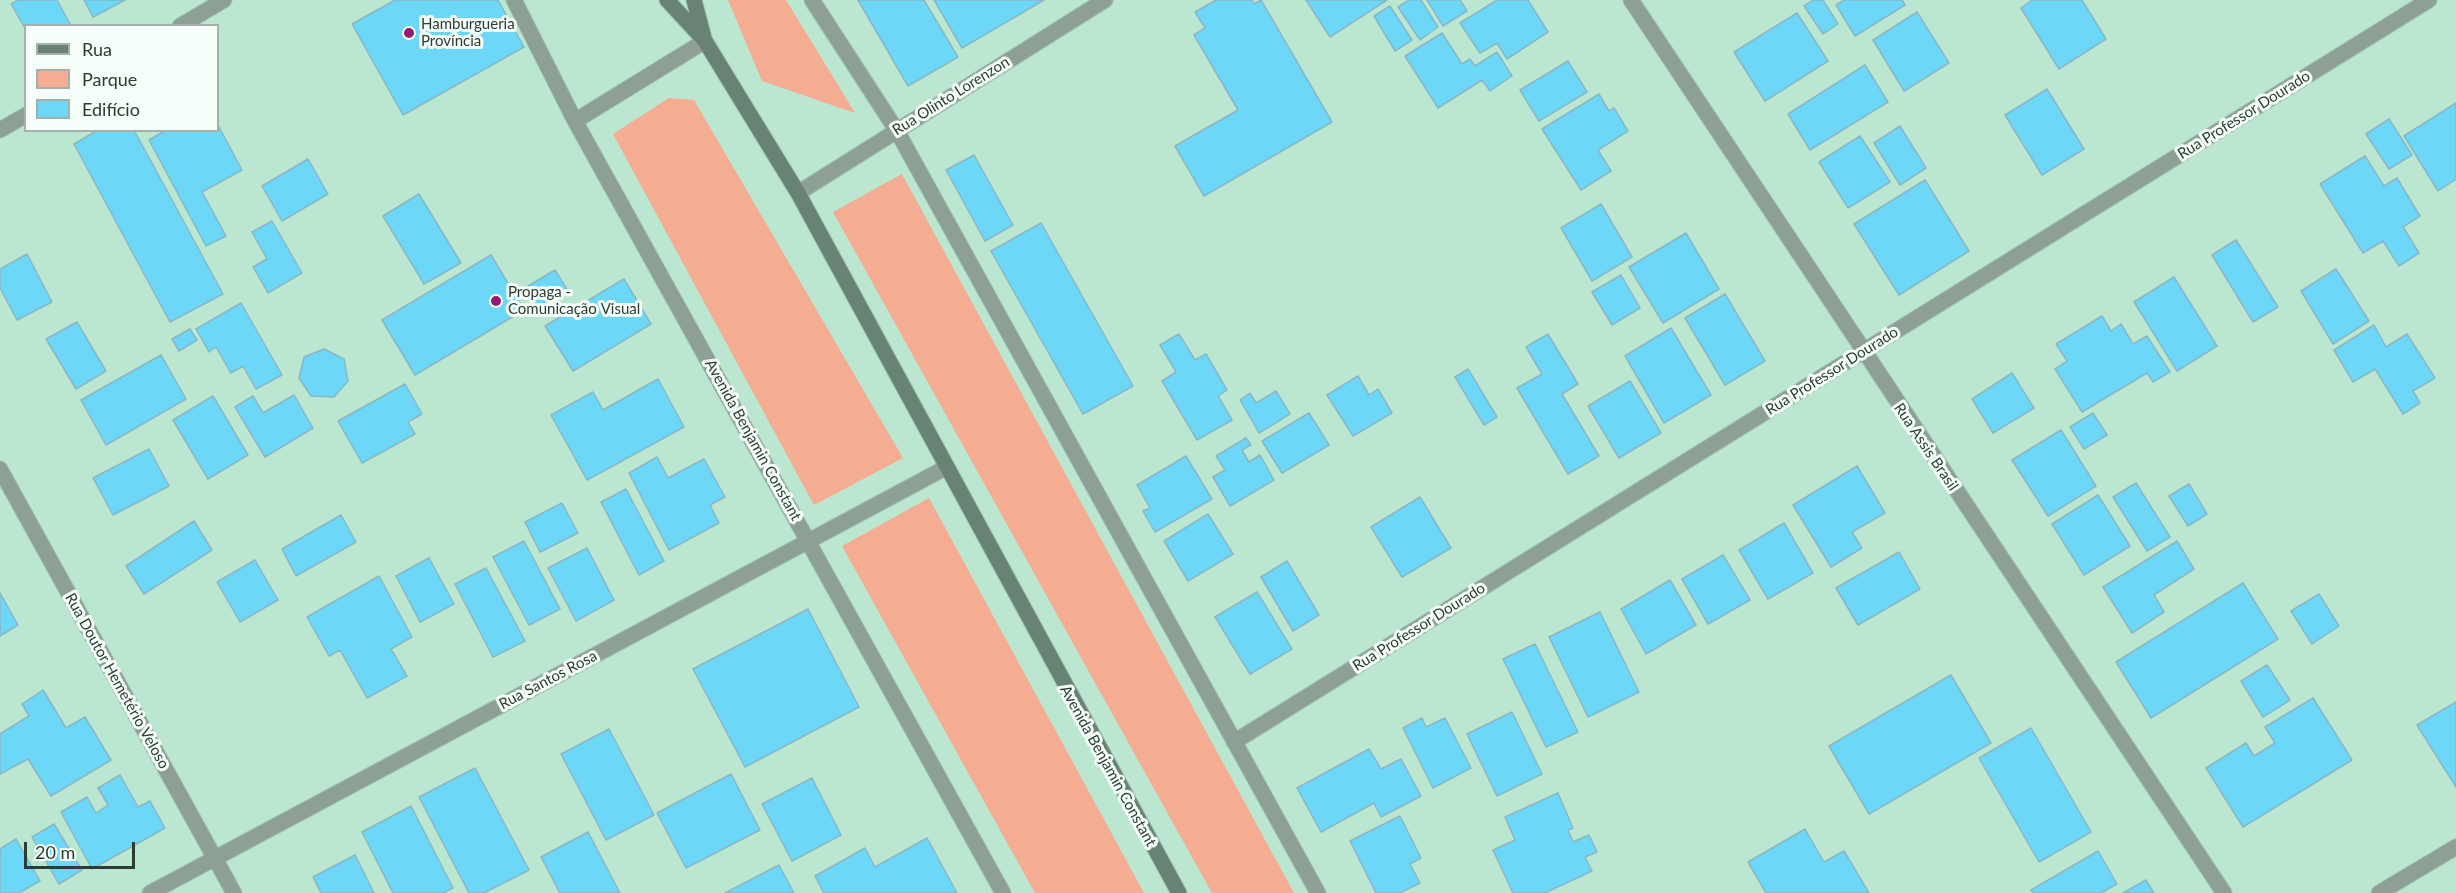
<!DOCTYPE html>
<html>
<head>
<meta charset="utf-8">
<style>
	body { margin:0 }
	#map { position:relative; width:2456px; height:893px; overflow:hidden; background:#bbe6cf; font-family:Lato,sans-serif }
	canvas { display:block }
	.legend { position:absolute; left:24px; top:24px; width:195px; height:108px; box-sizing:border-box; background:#f5fef9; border:2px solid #a4b0aa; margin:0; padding:8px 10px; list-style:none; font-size:18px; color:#2b3c33 }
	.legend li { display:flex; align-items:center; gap:12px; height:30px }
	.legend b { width:30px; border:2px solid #a4b0aa }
	.scale { position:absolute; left:24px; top:842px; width:111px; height:27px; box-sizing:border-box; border:3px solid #2b3c33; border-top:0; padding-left:8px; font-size:18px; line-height:21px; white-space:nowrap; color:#2b3c33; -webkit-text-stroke:4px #f5fef9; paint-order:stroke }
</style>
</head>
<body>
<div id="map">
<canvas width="2456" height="893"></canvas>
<ul class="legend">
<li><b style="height:8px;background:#688374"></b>Rua</li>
<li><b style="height:16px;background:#f4ac92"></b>Parque</li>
<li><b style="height:16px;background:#6dd7f8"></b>Edifício</li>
</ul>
<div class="scale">20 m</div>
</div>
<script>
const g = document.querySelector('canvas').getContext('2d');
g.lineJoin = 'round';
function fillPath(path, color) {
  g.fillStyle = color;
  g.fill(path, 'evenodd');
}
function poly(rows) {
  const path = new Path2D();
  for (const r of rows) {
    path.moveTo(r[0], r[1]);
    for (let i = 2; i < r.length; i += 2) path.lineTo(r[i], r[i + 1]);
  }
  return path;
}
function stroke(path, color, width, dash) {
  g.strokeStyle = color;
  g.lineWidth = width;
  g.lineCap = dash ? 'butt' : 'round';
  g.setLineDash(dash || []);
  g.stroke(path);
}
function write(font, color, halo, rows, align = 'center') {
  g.font = font + ' Lato,sans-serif';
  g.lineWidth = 6;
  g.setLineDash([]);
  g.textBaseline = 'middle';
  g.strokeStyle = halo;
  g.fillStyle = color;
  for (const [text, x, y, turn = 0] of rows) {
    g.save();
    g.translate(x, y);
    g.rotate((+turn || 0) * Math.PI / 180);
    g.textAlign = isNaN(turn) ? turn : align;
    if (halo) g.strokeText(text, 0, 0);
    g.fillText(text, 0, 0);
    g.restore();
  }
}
fillPath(poly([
	[728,0,786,0,855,113,762,81],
	[669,98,694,100,903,458,814,505,613,134],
	[902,174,1294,893,1212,893,833,212],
	[929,498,1144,893,1035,893,842,546]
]), '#f4ac92');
const building = poly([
	[18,0,57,0,71,26,26,26,26,30,11,4,18,0],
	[84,0,125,0,93,17,84,0],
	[395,0,498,0,524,47,403,115,352,24,395,0],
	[858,0,924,0,958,57,908,86,858,0],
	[934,0,1044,0,962,48,934,0],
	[1216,0,1252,0,1254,4,1261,0,1332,122,1204,196,1175,146,1238,110,1194,35,1205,28,1195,12,1216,0],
	[1306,0,1387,0,1330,37,1306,0],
	[1409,0,1421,0,1438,27,1420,40,1398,7,1409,0],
	[1427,0,1460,0,1467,11,1443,26,1427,0],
	[1497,0,1528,0,1548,32,1507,59,1497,43,1480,53,1460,23,1497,0],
	[1813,0,1823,0,1838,24,1823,34,1804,6,1813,0],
	[1844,0,1902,0,1905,5,1855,36,1836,5,1844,0],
	[2032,0,2082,0,2106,39,2059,69,2021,8,2032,0],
	[1390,6,1412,40,1395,51,1374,16,1390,6],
	[1917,12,1949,63,1904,91,1873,40,1917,12],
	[1797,13,1828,61,1765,101,1734,52,1797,13],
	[1442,33,1462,64,1470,59,1475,66,1497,52,1512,76,1490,91,1482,80,1438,108,1405,56,1442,33],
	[1568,61,1587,92,1539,121,1520,90,1568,61],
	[1865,65,1888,102,1810,150,1788,114,1865,65],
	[2047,89,2084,149,2042,175,2005,115,2047,89],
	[1599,94,1609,111,1614,108,1628,131,1598,150,1611,171,1581,190,1542,129,1599,94],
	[2456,103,2456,179,2438,191,2404,136,2456,103],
	[2389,119,2412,155,2389,169,2366,134,2389,119],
	[218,125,242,170,202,192,226,236,206,246,149,140,166,130,218,130,218,125],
	[1900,126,1926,168,1900,185,1874,143,1900,126],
	[98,130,134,130,223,294,170,322,74,144,98,130],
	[1860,136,1890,182,1848,208,1819,162,1860,136],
	[974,155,1013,225,985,241,946,170,974,155],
	[2365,156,2384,186,2397,178,2420,216,2403,227,2419,253,2399,266,2383,241,2363,253,2320,184,2365,156],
	[308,159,328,194,282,221,262,186,308,159],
	[1925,180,1969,251,1899,295,1854,224,1925,180],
	[419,194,461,263,424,284,383,216,419,194],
	[1601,204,1632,257,1592,281,1561,228,1601,204],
	[272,221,302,273,268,293,253,267,267,259,252,232,272,221],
	[1041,223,1133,386,1083,414,991,251,1041,223],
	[1686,233,1719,289,1663,323,1629,267,1686,233],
	[2236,240,2278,307,2253,322,2212,255,2236,240],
	[27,254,52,302,17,320,0,288,0,269,27,254],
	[491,255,524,310,415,375,382,320,491,255],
	[2336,269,2369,321,2333,344,2301,291,2336,269],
	[555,270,568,291,536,310,523,289,555,270],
	[1621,275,1640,308,1612,325,1592,292,1621,275],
	[2174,277,2217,346,2177,371,2134,302,2174,277],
	[624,279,651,324,573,371,545,326,624,279],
	[1725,294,1765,361,1725,385,1685,318,1725,294],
	[241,303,282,375,256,389,243,366,231,373,216,347,209,352,196,329,241,303],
	[2102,316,2111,331,2121,324,2133,344,2147,336,2170,372,2153,382,2147,373,2082,412,2055,369,2067,361,2056,344,2102,316],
	[77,322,106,371,76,389,46,339,77,322],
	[2374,325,2386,347,2407,334,2435,378,2413,391,2420,403,2403,414,2375,369,2353,382,2334,350,2374,325],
	[1671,328,1711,395,1664,423,1625,356,1671,328],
	[190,329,197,340,179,351,172,339,190,329],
	[1179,334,1195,360,1206,354,1227,390,1218,396,1232,420,1197,440,1162,381,1176,372,1160,345,1179,334],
	[1548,334,1578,384,1562,394,1599,456,1568,474,1517,388,1542,374,1526,347,1548,334],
	[324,349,344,359,348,381,334,397,311,396,299,378,304,357,324,349],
	[161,355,186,399,106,445,81,400,161,355],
	[1468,369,1497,417,1484,425,1455,377,1468,369],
	[2012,373,2034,408,1993,433,1972,399,2012,373],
	[1358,376,1369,395,1378,389,1392,413,1353,436,1327,395,1358,376],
	[658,379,684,427,587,480,551,415,593,392,603,410,658,379],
	[1630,381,1661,433,1619,458,1588,406,1630,381],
	[405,384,422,414,408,422,415,434,362,463,338,421,405,384],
	[1276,391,1290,414,1259,433,1240,400,1250,393,1256,403,1276,391],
	[294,395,313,428,265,457,235,407,253,396,263,413,294,395],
	[213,396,248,455,208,479,173,420,213,396],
	[1309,413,1329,445,1282,473,1262,441,1309,413],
	[2093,413,2107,435,2084,449,2070,427,2093,413],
	[2061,430,2096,486,2048,516,2012,460,2061,430],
	[1246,438,1251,445,1242,450,1249,462,1260,455,1274,480,1230,506,1213,477,1225,470,1216,456,1246,438],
	[149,449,169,486,113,515,93,478,149,449],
	[1186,456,1212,499,1155,532,1143,511,1150,508,1137,485,1186,456],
	[657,457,668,478,704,459,725,497,710,505,719,523,669,550,629,473,657,457],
	[1857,466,1885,513,1852,532,1862,548,1831,567,1793,505,1857,466],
	[2136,483,2170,537,2147,551,2113,497,2136,483],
	[2189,484,2207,514,2188,526,2169,496,2189,484],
	[626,489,664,561,639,575,601,502,626,489],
	[2098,495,2130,546,2084,575,2052,524,2098,495],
	[1420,497,1451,548,1402,577,1371,527,1420,497],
	[562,503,578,533,540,552,525,522,562,503],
	[1208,514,1233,554,1188,581,1164,541,1208,514],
	[341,515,356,542,296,576,282,549,341,515],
	[194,521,212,550,144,594,126,566,194,521],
	[1784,523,1813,573,1768,599,1739,550,1784,523],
	[524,541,560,609,529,625,493,557,524,541],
	[2177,541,2194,569,2154,595,2164,612,2132,633,2103,587,2177,541],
	[587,548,614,600,576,621,548,568,587,548],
	[1899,552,1920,589,1858,625,1836,588,1899,552],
	[1723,555,1750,600,1708,624,1682,579,1723,555],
	[429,558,454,604,420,622,396,576,429,558],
	[255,560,278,600,240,622,217,582,255,560],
	[1287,561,1319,615,1293,631,1261,577,1287,561],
	[486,568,525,641,493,657,455,584,486,568],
	[379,576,412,637,391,649,407,676,367,698,340,650,329,656,307,617,379,576],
	[1670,580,1696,625,1646,654,1621,609,1670,580],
	[2243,583,2278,639,2151,718,2116,662,2243,583],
	[1257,592,1292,649,1250,674,1215,617,1257,592],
	[0,593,18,625,0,636,0,593],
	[2319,594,2339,626,2312,644,2291,611,2319,594],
	[808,609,859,707,745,767,693,669,808,609],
	[1600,612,1639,692,1588,717,1549,637,1600,612],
	[1535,644,1578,732,1546,747,1503,659,1535,644],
	[2267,665,2290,700,2263,717,2241,681,2267,665],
	[1951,675,1991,743,1869,814,1829,746,1951,675],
	[43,690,66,728,85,717,111,760,51,796,28,759,0,774,0,734,29,716,22,704,43,690],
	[2313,698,2352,760,2243,827,2206,768,2246,743,2254,756,2275,743,2265,727,2313,698],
	[2456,702,2456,787,2417,725,2456,702],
	[1512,712,1542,774,1497,796,1467,734,1512,712],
	[1422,718,1426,727,1445,718,1471,768,1433,788,1403,728,1422,718],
	[2031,728,2091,832,2039,862,1979,758,2031,728],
	[609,729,654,815,606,840,561,754,609,729],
	[1369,749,1381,769,1401,759,1421,796,1381,817,1374,803,1321,832,1297,788,1369,749],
	[475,768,529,870,484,893,469,893,419,797,475,768],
	[731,774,760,830,686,868,657,813,731,774],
	[120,775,138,807,150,801,165,828,92,869,61,812,87,797,96,813,108,805,98,788,120,775],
	[812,778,841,835,792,861,762,804,812,778],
	[1558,793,1573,828,1568,830,1573,842,1589,835,1597,852,1585,857,1592,871,1545,893,1513,893,1493,850,1515,840,1505,817,1558,793],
	[411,806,453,888,443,893,393,893,362,832,411,806],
	[1400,816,1421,858,1410,864,1420,883,1400,893,1376,893,1350,841,1400,816],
	[54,824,82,870,59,884,32,837,54,824],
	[1805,829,1824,862,1844,851,1869,893,1766,893,1748,862,1805,829],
	[588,832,620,893,560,893,541,857,588,832],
	[927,838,957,893,824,893,815,876,865,848,875,867,927,838],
	[16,839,40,881,19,893,0,893,0,849,16,839],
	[2098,851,2117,884,2101,893,2033,893,2031,890,2098,851],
	[355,855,374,893,321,893,313,877,355,855],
	[779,865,794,893,725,893,779,865],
	[2146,880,2154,893,2123,893,2146,880]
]);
fillPath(building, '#6dd7f8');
stroke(building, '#88b8c8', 1.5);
const minor = poly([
	[514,0,575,121],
	[812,0,897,131,1318,893],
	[180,26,224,0],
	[705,41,575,121,1003,893],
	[0,130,26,115],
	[0,469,234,893],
	[1234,742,2429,0],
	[150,893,947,467],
	[2379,893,2456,847]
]);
const tertiary = poly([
	[1631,0,2224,893],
	[798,193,1105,0]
]);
const secondary = poly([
	[667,0,705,41,798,193,1179,893],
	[694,0,704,38]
]);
stroke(minor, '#9bc1ad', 17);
stroke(tertiary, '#9bc1ad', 17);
stroke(secondary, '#9bc1ad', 17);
stroke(minor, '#8e9f95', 15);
stroke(tertiary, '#8e9f95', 15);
stroke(secondary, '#688374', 15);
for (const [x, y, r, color] of [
	[409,33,6,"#941a76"],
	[496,301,6,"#941a76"]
]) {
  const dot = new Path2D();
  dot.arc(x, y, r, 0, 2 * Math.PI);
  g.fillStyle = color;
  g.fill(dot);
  stroke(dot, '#f5fef9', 2);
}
write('15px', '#2b3c33', '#f5fef9', [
	["Hamburgueria",421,24],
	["Província",421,41],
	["Propaga -",508,292],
	["Comunicação Visual",508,309]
], 'left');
write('15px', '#2b3c33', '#f5fef9', [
	["Rua Olinto Lorenzon",951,96,-32],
	["Rua Professor Dourado",2244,115,-32],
	["Rua Professor Dourado",1832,371,-32],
	["Avenida Benjamin Constant",753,440,61],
	["Rua Assis Brasil",1926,447,56],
	["Rua Professor Dourado",1419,627,-32],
	["Rua Santos Rosa",548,680,-28],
	["Rua Doutor Hemetério Veloso",117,681,61],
	["Avenida Benjamin Constant",1108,766,61]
]);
</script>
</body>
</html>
